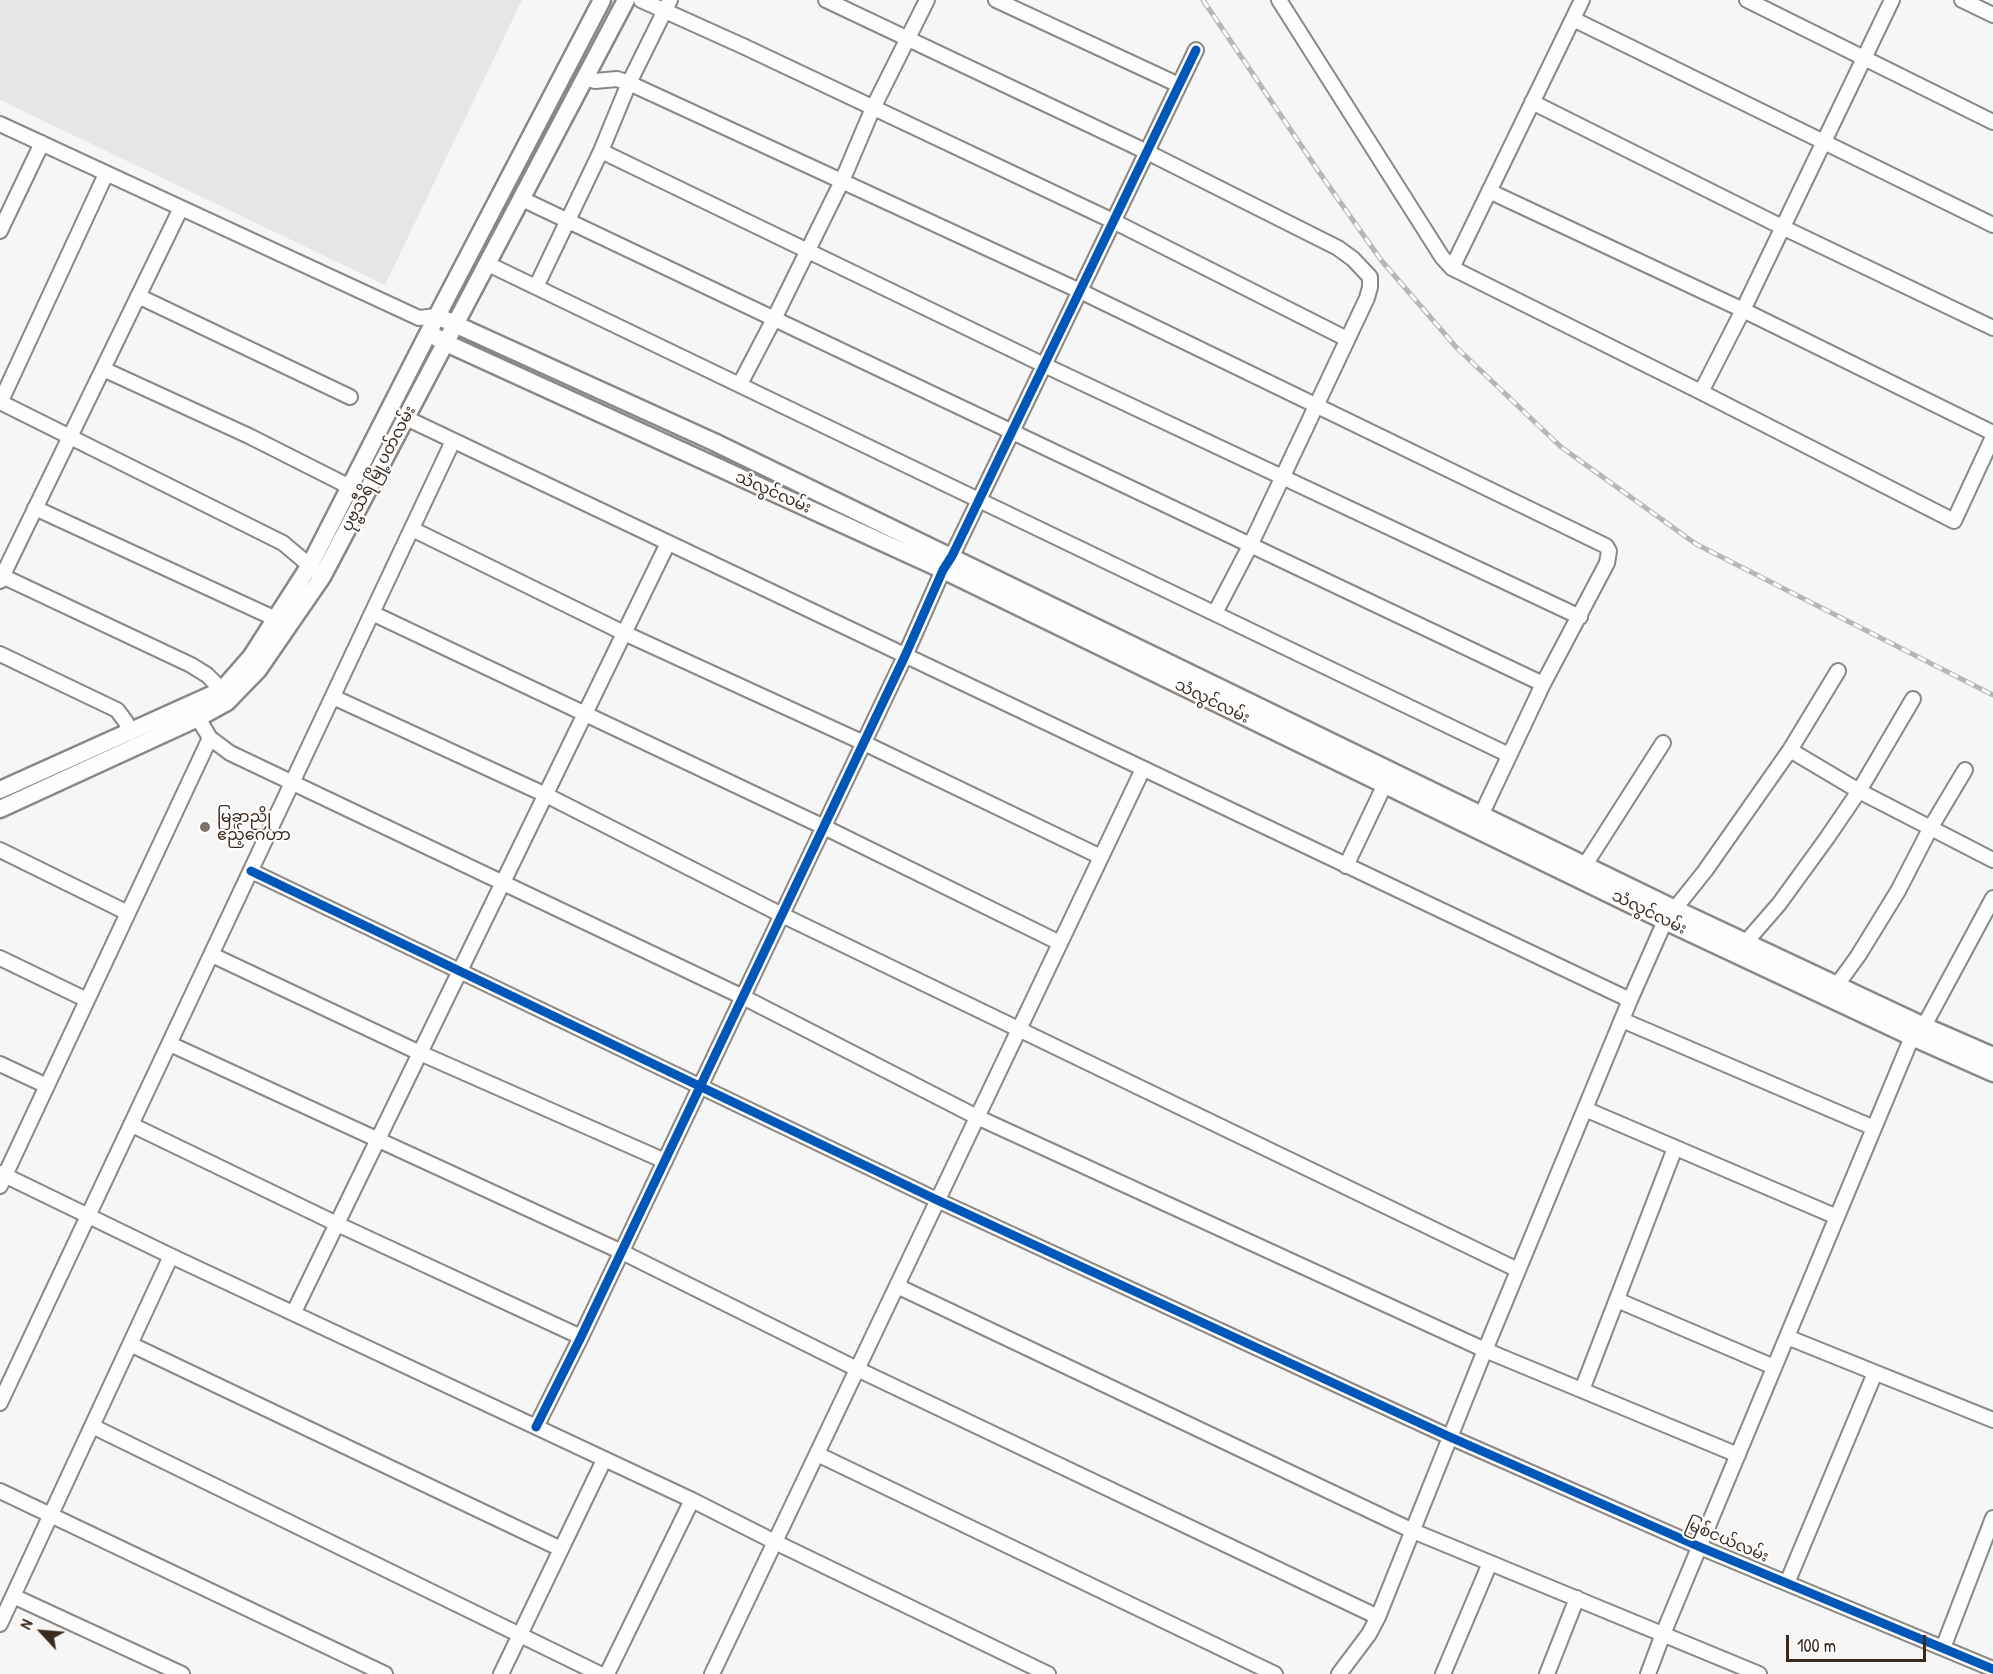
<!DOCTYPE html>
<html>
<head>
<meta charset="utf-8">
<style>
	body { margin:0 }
	#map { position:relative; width:1993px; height:1674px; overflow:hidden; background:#f7f6f6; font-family:"Patrick Hand",sans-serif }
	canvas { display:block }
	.north { position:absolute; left:12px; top:1602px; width:60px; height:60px; -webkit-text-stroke:4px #fff; paint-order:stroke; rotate:296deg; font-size:16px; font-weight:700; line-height:24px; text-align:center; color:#3b2a1e }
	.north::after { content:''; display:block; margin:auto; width:21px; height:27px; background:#3b2a1e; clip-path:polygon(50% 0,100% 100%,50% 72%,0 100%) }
	.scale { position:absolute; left:1786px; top:1635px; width:140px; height:27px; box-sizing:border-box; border:3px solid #3b2a1e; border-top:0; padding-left:8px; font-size:18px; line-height:21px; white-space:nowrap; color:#3b2a1e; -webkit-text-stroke:4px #fff; paint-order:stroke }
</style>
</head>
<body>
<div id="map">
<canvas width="1993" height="1674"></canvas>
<div class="north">N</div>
<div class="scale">100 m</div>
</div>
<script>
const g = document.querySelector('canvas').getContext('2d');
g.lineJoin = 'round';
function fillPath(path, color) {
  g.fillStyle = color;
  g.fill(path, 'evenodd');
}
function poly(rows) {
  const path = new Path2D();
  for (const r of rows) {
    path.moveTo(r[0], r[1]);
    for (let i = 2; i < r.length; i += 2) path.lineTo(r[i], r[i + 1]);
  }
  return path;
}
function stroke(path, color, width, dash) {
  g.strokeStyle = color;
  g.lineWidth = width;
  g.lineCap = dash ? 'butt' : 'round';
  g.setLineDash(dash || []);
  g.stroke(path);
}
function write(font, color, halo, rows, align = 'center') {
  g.font = font + ' "Patrick Hand","Noto Sans Myanmar",sans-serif';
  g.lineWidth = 4.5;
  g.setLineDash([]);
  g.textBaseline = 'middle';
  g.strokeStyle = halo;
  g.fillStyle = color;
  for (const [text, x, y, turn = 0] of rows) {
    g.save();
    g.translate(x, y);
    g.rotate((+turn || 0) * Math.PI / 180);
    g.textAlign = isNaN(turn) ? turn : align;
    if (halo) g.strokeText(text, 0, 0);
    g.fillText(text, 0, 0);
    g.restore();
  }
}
fillPath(poly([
	[0,0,522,0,385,285,0,100]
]), '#e8e6e5');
const minor = poly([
	[641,0,745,47,1113,221,1347,339],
	[826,0,1147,152,1338,248,1353,259,1370,277,1370,287,1367,298,1250,546,1215,613],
	[996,0,1179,85],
	[1279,0,1442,257,1452,268,1701,392,1954,521,1993,437],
	[1747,0,1993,122],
	[1962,0,1993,15],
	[1573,19,1993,225],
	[586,78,595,81,617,79,629,83,1080,291,1606,546,1609,551,1607,563,1543,684,1477,824],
	[1532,102,1782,227,1993,328],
	[0,124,419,318,437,316],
	[601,151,1044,365,1580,617],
	[1489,191,1743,310,1993,433],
	[522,199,1543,684],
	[0,231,42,143],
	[488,264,1509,755],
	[1452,268,1582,0],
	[536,287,601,151,629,83,670,0],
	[138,296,350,397],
	[103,369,249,436,350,487],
	[740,384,774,319,842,181,873,108,927,0],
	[1701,392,1743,310,1892,0],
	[0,402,283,543,316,571],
	[0,403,106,174],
	[406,418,1630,1000],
	[35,508,276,619],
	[412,529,624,633,864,743,1101,857],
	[2,576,191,665,207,675,222,690],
	[0,581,181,208],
	[372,613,824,827,1060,943],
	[0,654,117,710,126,722,129,733],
	[333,697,546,795,782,915,1518,1270],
	[198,718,210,738,230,753,743,997,977,1117,1485,1350,1738,1455],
	[1790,750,1859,791,1993,860],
	[0,850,128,913],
	[1585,865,1663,743],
	[1346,866,1385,784],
	[251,871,937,1200,1450,1437,1700,1547,1993,1669],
	[1746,942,1779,904,1827,838,1859,791,1913,699],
	[212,955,420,1053,665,1161],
	[0,958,87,1000],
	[1837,985,1858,956,1898,891,1931,827,1965,770],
	[1622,1020,1874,1128],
	[1924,1026,1993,898],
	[170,1044,622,1252,857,1369,1378,1617],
	[0,1064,47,1086],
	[1585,1109,1837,1217],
	[132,1125,337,1224,581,1337],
	[0,1173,171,1256,692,1500,775,1542,1048,1674],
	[0,1186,210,738],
	[897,1286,1413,1531,1759,1674],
	[1617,1300,1774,1367],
	[294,1312,668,543],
	[1787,1337,1993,1420],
	[130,1344,561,1549],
	[1582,1390,1675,1148],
	[0,1403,453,441],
	[92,1426,600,1674],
	[536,1427,581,1337,905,656,943,570,952,556,1196,50],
	[817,1454,1275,1674],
	[0,1491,385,1674],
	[1787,1583,1875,1373],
	[13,1596,182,1674],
	[0,1624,171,1256],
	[1943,1648,1993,1518],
	[501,1674,604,1460],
	[607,1674,692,1500],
	[712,1674,1143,769],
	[1339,1674,1369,1634,1378,1617,1481,1360,1630,1000,1665,921,1705,871,1790,750,1838,671],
	[1443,1674,1490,1563],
	[1547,1674,1577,1598],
	[1648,1674,1663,1634,1912,1037]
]);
const major = poly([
	[437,316,714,442,1675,909,1924,1026,1993,1056],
	[429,333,446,343,943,570,1665,921,1912,1037,1993,1073],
	[0,790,222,690,251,657,310,565,437,316,602,0],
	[0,809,198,718,227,702,258,670,322,577,626,0]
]);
stroke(minor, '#8b8784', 18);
stroke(major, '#8b8784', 21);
stroke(minor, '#fefefe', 14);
stroke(major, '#fefefe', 16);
const rail = poly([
	[1203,0,1319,172,1381,260,1456,347,1561,447,1696,544,1993,695]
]);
stroke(rail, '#b8b6b5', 5);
stroke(rail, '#fff', 3, [9]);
stroke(poly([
	[251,871,937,1200,1450,1437,1700,1547,1993,1669],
	[536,1427,581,1337,905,656,943,570,952,556,1196,50]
]), '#0057b8', 9);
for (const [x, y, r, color] of [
	[205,827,6,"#7d716a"]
]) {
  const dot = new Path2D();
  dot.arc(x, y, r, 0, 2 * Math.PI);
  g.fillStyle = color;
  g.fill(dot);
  stroke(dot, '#fff', 2);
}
write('16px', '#3b2a1e', '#fff', [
	["ပုဗ္ဗသီရိ မြို့ပတ်လမ်း",379,469,-62],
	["သံလွင်လမ်း",773,493,24],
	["သံလွင်လမ်း",1212,702,26],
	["သံလွင်လမ်း",1649,913,26],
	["မြစ်ငယ်လမ်း",1727,1541,23]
]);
write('16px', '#3b2a1e', '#fff', [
	["မြခွာညို",217,818],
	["ဧည့်ဂေဟာ",217,836]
], 'left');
</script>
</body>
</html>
